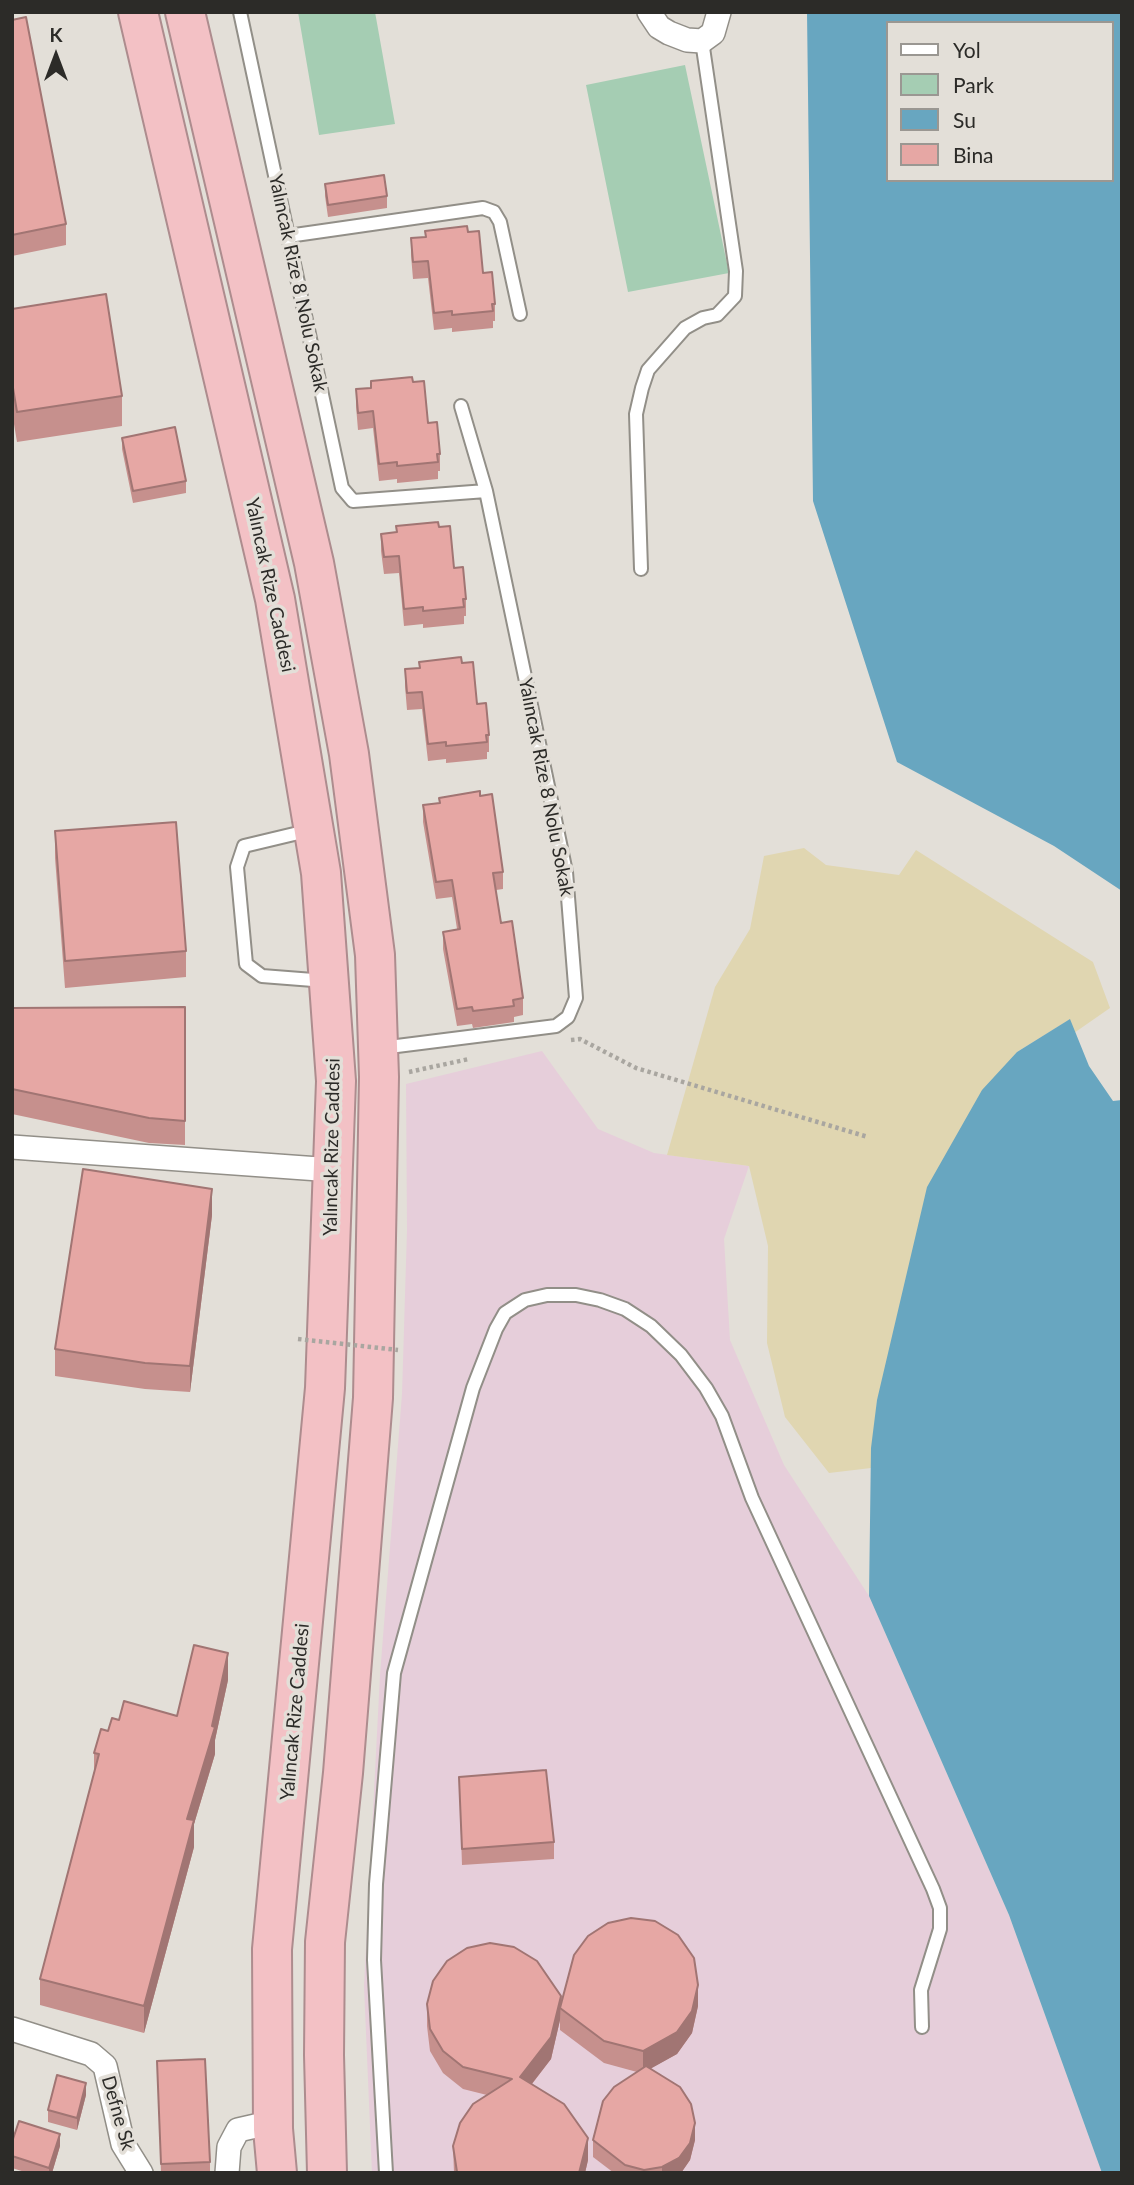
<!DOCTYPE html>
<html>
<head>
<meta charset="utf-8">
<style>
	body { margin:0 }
	#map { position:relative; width:1134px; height:2185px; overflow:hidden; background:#e3dfd8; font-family:Lato,sans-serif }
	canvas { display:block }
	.frame { position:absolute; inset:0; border:14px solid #2c2b28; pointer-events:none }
	.legend { position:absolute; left:886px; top:21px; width:228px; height:161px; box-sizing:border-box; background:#e3dfd8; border:2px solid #9a9792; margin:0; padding:9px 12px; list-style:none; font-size:21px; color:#2c2b28 }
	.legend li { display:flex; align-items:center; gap:14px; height:35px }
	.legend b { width:35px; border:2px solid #9a9792 }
	.north { position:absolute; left:21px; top:21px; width:70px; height:70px; -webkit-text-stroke:5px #e3dfd8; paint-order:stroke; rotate:0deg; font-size:19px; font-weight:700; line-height:28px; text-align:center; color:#2c2b28 }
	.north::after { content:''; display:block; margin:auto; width:24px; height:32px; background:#2c2b28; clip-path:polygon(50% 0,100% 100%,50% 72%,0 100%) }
</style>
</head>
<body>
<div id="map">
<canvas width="1134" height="2185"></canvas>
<div class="frame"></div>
<ul class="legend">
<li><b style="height:9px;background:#fff"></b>Yol</li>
<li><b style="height:19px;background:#a5cdb3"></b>Park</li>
<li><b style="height:19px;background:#68a6c0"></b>Su</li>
<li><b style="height:19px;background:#e6a7a4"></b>Bina</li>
</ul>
<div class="north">K</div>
</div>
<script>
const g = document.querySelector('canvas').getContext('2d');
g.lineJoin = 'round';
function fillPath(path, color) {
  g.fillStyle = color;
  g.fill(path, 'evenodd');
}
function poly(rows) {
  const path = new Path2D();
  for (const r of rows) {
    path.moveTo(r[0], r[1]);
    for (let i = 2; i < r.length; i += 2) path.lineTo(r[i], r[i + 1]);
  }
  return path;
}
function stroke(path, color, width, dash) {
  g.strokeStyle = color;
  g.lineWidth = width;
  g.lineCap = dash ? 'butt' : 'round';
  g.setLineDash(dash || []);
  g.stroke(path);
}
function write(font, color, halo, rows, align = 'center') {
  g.font = font + ' Lato,sans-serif';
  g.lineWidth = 7;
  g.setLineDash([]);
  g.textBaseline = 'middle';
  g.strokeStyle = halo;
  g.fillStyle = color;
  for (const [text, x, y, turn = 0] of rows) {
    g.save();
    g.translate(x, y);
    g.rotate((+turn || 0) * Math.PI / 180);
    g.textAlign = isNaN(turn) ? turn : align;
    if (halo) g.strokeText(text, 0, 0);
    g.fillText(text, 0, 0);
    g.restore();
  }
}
fillPath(poly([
	[542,1051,598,1129,654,1153,749,1166,724,1239,730,1340,784,1465,869,1596,1009,1915,1102,2173,372,2173,364,1986,380,1675,402,1394,407,1230,406,1084]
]), '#e6ceda');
fillPath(poly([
	[298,12,375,12,395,124,319,135],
	[685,65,729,273,628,292,586,85]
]), '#a5cdb3');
fillPath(poly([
	[804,848,826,865,899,875,916,850,1093,962,1110,1008,1074,1033,1069,1020,1017,1052,877,1400,871,1468,829,1473,785,1417,767,1343,768,1246,749,1166,667,1155,715,987,750,929,764,856]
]), '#e0d6b1');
fillPath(poly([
	[807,12,1122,12,1122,891,1054,846,897,762,813,501],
	[887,23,1111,23,1111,180,887,180],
	[1070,1019,1089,1066,1113,1101,1122,1100,1122,2173,1102,2173,1009,1915,869,1596,871,1448,877,1400,927,1187,982,1090,1017,1052]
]), '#68a6c0');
const lane = poly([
	[240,12,342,488,353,501,486,491],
	[288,236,483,208,494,212,500,222,520,314],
	[641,569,636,414,642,388,648,370,685,328,703,318,717,315,735,296,736,271,702,41],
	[311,830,244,846,237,867,246,964,262,976,326,981],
	[381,1048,556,1026,568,1017,576,998,566,872,486,491,461,406],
	[386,2173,374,1960,376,1884,394,1673,473,1388,496,1329,505,1313,525,1300,547,1295,576,1295,600,1300,625,1309,651,1326,681,1355,706,1388,722,1416,752,1498,933,1889,940,1908,940,1929,921,1990,922,2027]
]);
const street = poly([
	[649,12,659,27,669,33,687,40,702,41,713,33,719,12],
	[12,1147,333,1170],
	[12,2029,91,2054,105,2066,123,2144,141,2173],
	[227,2173,229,2147,238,2130,273,2122]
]);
const highway = poly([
	[138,12,275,599,321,873,336,1081,325,1388,272,1949,273,2129,277,2173],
	[185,12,314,563,349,754,375,955,379,1077,373,1398,343,1773,325,1942,324,2055,327,2173]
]);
stroke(lane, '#928f88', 16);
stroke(street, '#928f88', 26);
stroke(highway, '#ad8c8e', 42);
stroke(poly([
	[571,1040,580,1039,636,1068,868,1137],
	[409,1072,469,1059]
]), '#a9a6a0', 4.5, [3.5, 3.5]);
stroke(lane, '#fff', 12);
stroke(street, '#fff', 23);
stroke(highway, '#f3c1c5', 38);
stroke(poly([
	[298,1339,398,1350]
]), '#a9a6a0', 4.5, [3.5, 3.5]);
fillPath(poly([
	[12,20,66,224,66,245,12,256],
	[325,184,387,196,387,208,328,217,325,196],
	[425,231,468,232,495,304,495,321,493,321,493,328,452,332,452,328,434,330,428,278,413,279,411,255,411,238,425,237],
	[12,309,122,396,122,426,17,442,12,412],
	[371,381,413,382,440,454,440,471,438,471,438,479,397,483,397,479,379,481,373,428,358,430,356,406,356,389,371,388],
	[122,438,186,481,186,493,133,503,122,449],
	[396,526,439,527,466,599,466,616,464,616,464,624,423,628,423,624,404,626,399,573,384,574,381,551,381,534,396,532],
	[419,662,462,663,489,735,489,752,487,752,487,759,446,763,446,759,428,761,422,709,407,710,405,686,405,669,419,668],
	[480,796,503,872,503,889,496,890,501,923,523,998,523,1015,514,1017,514,1022,473,1028,472,1024,457,1026,443,949,443,932,457,929,453,903,452,897,436,899,423,822,423,805,439,803,439,798],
	[55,831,186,951,186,977,65,988,55,858],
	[185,1007,185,1145,149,1143,12,1114,12,1008],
	[212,1215,190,1392,145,1389,55,1376,55,1349],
	[228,1680,215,1740,215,1754,194,1824,194,1847,144,2033,40,2005,40,1979,94,1772,94,1753,108,1731,119,1720,177,1716],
	[459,1777,554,1842,554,1859,462,1865],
	[427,2004,698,2006,692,2033,677,2054,651,2068,695,2140,690,2160,681,2173,614,2173,593,2157,593,2140,637,2072,604,2063,560,2030,560,2020,551,2059,532,2084,588,2160,585,2173,454,2173,453,2146,487,2095,463,2089,443,2073,430,2051,427,2026],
	[157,2061,210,2162,210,2173,161,2173],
	[86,2095,77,2130,48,2122,48,2110],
	[12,2142,60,2146,52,2173,28,2173,12,2168]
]), '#c6908d');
fillPath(poly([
	[212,1189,212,1215,190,1392,190,1366],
	[228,1653,228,1680,215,1740,215,1754,194,1824,194,1847,144,2033,144,2006,187,1819,212,1726],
	[698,1985,698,2006,692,2033,677,2054,643,2073,643,2051],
	[561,1996,560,2020,551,2059,520,2099,520,2077],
	[86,2083,86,2095,77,2130,77,2118],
	[695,2123,695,2140,690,2160,681,2173,662,2173,662,2167],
	[60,2134,60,2146,52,2173,49,2173,49,2168],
	[588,2138,588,2160,585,2173,579,2173]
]), '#a17573');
const building = poly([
	[26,17,66,224,12,235,12,20,26,17],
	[384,175,387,196,328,205,325,184,384,175],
	[467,226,468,232,479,231,483,273,492,272,495,304,492,304,493,311,452,315,452,311,434,313,428,261,413,262,411,238,426,237,425,231,467,226],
	[106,294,122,396,17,412,12,382,12,309,106,294],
	[412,377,413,382,424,381,428,423,437,422,440,454,437,454,438,462,397,466,397,462,379,464,373,411,358,413,356,389,371,388,371,381,412,377],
	[175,427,186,481,133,491,122,438,175,427],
	[438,522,439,527,450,526,454,568,463,567,466,599,463,599,464,607,423,611,423,607,404,609,399,556,384,557,381,534,397,532,396,526,438,522],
	[461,657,462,663,473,662,477,704,486,703,489,735,486,735,487,742,446,746,446,742,428,744,422,692,407,693,405,669,420,668,419,662,461,657],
	[480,791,480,796,492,794,503,872,493,873,501,923,512,921,523,998,513,1000,514,1006,473,1011,472,1007,457,1009,443,932,460,929,453,886,452,880,436,882,423,805,440,803,439,798,480,791],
	[176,822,186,951,65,961,55,831,176,822],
	[185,1007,185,1121,149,1118,12,1089,12,1008,185,1007],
	[83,1169,212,1189,190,1366,145,1363,55,1349,83,1169],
	[194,1645,228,1653,212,1726,215,1727,187,1819,194,1820,144,2006,40,1979,99,1754,94,1753,101,1729,108,1731,112,1718,119,1720,124,1701,177,1716,194,1645],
	[546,1770,554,1842,462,1849,459,1777,546,1770],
	[631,1918,655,1921,678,1935,694,1958,698,1985,692,2011,677,2032,643,2051,604,2041,560,2008,574,1955,588,1936,608,1923,631,1918],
	[490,1943,514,1947,537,1961,561,1996,551,2037,520,2077,564,2104,588,2138,579,2173,457,2173,457,2172,453,2146,460,2123,473,2104,512,2079,463,2067,443,2051,430,2029,427,2004,433,1981,447,1961,467,1948,490,1943],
	[205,2059,210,2162,161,2164,157,2061,205,2059],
	[646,2066,680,2087,691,2104,695,2123,690,2143,679,2158,662,2167,644,2170,625,2165,593,2140,603,2101,614,2087,646,2066],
	[57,2075,86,2083,77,2118,48,2110,57,2075],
	[19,2121,60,2134,49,2168,12,2156,12,2142,19,2121]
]);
fillPath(building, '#e6a7a4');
stroke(building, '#a17573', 2);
write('19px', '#2c2b28', '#e3dfd8', [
	["Yalıncak Rize 8 Nolu Sokak",298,283,78],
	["Yalıncak Rize Caddesi",270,585,78],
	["Yalıncak Rize 8 Nolu Sokak",546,787,79],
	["Yalıncak Rize Caddesi",332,1147,-89],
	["Yalıncak Rize Caddesi",295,1712,-85],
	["Defne Sk",118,2113,74]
]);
</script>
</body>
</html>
